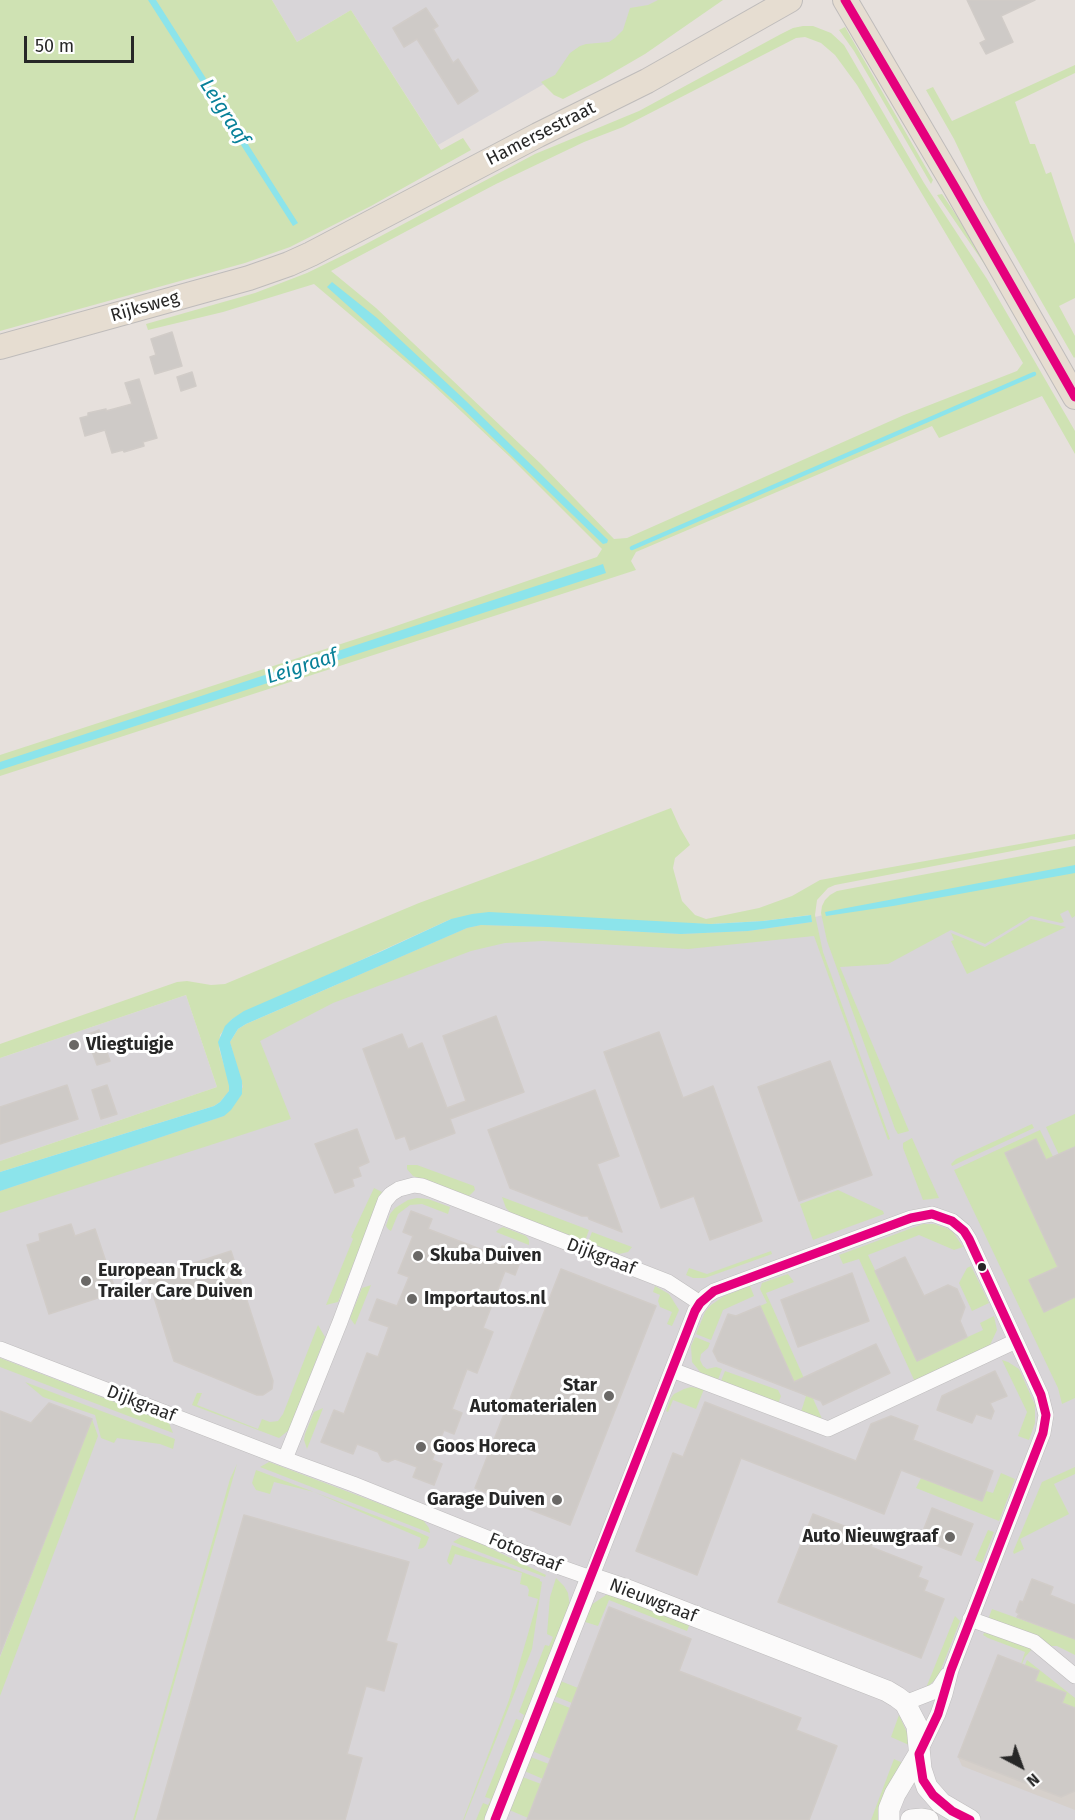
<!DOCTYPE html>
<html>
<head>
<meta charset="utf-8">
<style>
	body { margin:0 }
	#map { position:relative; width:1075px; height:1820px; overflow:hidden; background:#e6e0dc; font-family:"Fira Sans",sans-serif }
	canvas { display:block }
	.north { position:absolute; left:991px; top:1736px; width:60px; height:60px; -webkit-text-stroke:4px #fff; paint-order:stroke; rotate:139deg; font-size:16px; font-weight:700; line-height:24px; text-align:center; color:#272727 }
	.north::after { content:''; display:block; margin:auto; width:21px; height:27px; background:#272727; clip-path:polygon(50% 0,100% 100%,50% 72%,0 100%) }
	.scale { position:absolute; left:24px; top:36px; width:110px; height:27px; box-sizing:border-box; border:3px solid #272727; border-top:0; padding-left:8px; font-size:18px; line-height:21px; white-space:nowrap; color:#272727; -webkit-text-stroke:4px #fff; paint-order:stroke }
</style>
</head>
<body>
<div id="map">
<canvas width="1075" height="1820"></canvas>
<div class="north">N</div>
<div class="scale">50 m</div>
</div>
<script>
const g = document.querySelector('canvas').getContext('2d');
g.lineJoin = 'round';
function fillPath(path, color) {
  g.fillStyle = color;
  g.fill(path, 'evenodd');
}
function poly(rows) {
  const path = new Path2D();
  for (const r of rows) {
    path.moveTo(r[0], r[1]);
    for (let i = 2; i < r.length; i += 2) path.lineTo(r[i], r[i + 1]);
  }
  return path;
}
function stroke(path, color, width, dash) {
  g.strokeStyle = color;
  g.lineWidth = width;
  g.lineCap = dash ? 'butt' : 'round';
  g.setLineDash(dash || []);
  g.stroke(path);
}
function write(font, color, halo, rows, align = 'center') {
  g.font = font + ' "Fira Sans",sans-serif';
  g.lineWidth = 6;
  g.setLineDash([]);
  g.textBaseline = 'middle';
  g.strokeStyle = halo;
  g.fillStyle = color;
  for (const [text, x, y, turn = 0] of rows) {
    g.save();
    g.translate(x, y);
    g.rotate((+turn || 0) * Math.PI / 180);
    g.textAlign = isNaN(turn) ? turn : align;
    if (halo) g.strokeText(text, 0, 0);
    g.fillText(text, 0, 0);
    g.restore();
  }
}
fillPath(poly([
	[272,0,690,0,438,145,351,10,297,42],
	[1075,869,1075,1820,0,1820,0,1181,223,1110,225,1044,452,924,698,929,811,918,827,914],
	[186,995,217,1087,0,1161,0,1058]
]), '#d8d5d8');
fillPath(poly([
	[0,0,272,0,297,42,351,10,441,150,463,138,471,150,371,206,290,247,245,263,0,331],
	[658,0,723,0,645,54,602,79,563,99,554,95,541,82,555,75,570,53,580,46,586,44,609,42,615,38,623,30,630,8,648,5],
	[803,26,813,26,831,33,844,45,924,183,987,279,1075,431,1075,454,1042,396,939,438,932,426,636,552,631,561,636,570,0,776,0,755,393,627,597,557,602,549,509,456,432,384,314,284,223,312,148,330,146,324,255,293,307,273,364,245,535,154,639,111,781,34,793,28],
	[805,37,821,43,835,55,857,85,1023,363,1017,371,904,415,627,538,614,539,541,464,376,308,331,271,496,184,584,142,623,127,796,38],
	[845,27,933,180,931,184,854,51,839,30],
	[1075,65,1075,73,1015,102,1030,144,1035,144,1046,174,1051,172,1075,244,1075,298,1059,306,1075,336,1075,357,1074,358,983,200,954,139,926,90,933,87,952,121],
	[942,194,977,246,1050,373,1049,376,987,268,937,195],
	[671,808,680,828,690,845,675,858,673,868,682,901,695,915,706,919,759,908,792,896,820,880,1075,834,1075,839,835,885,828,888,817,900,815,915,823,952,890,1139,888,1140,814,936,688,949,543,941,505,943,471,951,333,1003,260,1041,291,1119,0,1213,0,1191,224,1116,243,1087,230,1042,238,1029,246,1024,467,928,481,925,549,927,681,934,748,931,812,922,810,915,763,921,711,924,451,919,232,1019,220,1035,219,1048,229,1082,229,1091,220,1102,214,1106,0,1172,0,1161,217,1087,186,995,0,1058,0,1044,177,982,187,981,211,985,225,984,419,903,538,859],
	[1075,846,1075,916,1072,918,1068,910,1060,914,1064,922,1061,923,1031,916,985,944,951,930,888,964,840,967,909,1131,898,1134,895,1129,827,941,821,913,822,906,825,900,830,895,837,891],
	[1031,919,1066,927,967,974,951,941,954,940,951,933,985,947],
	[1075,1114,1075,1147,1063,1153,1066,1170,1046,1127],
	[1032,1124,1034,1128,952,1166,951,1164,956,1159],
	[1040,1130,1061,1173,1054,1176,1036,1139,1005,1154,1050,1250,1066,1244,1044,1311,1075,1297,1075,1398,1062,1404,1058,1388,954,1170],
	[912,1138,928,1174,939,1198,923,1200,903,1148,903,1143],
	[407,1165,417,1165,474,1186,475,1190,469,1196,413,1176,407,1169],
	[374,1188,382,1192,338,1302,326,1305,353,1239,351,1237],
	[838,1190,883,1211,884,1214,813,1240,800,1204],
	[502,1197,589,1230,585,1241,511,1213,506,1208],
	[417,1198,428,1199,450,1207,448,1214,422,1204,410,1205,398,1214,391,1231,388,1229,386,1226,390,1214,395,1208,408,1200],
	[923,1224,934,1224,946,1228,953,1232,963,1247,954,1250,919,1235,868,1255,917,1360,983,1330,980,1323,994,1316,997,1330,989,1347,915,1382,859,1259,843,1264,839,1255],
	[503,1227,526,1236,529,1240,529,1245,496,1232,499,1229],
	[592,1232,632,1247,628,1252,619,1254,588,1242],
	[771,1251,772,1254,705,1278,693,1278,686,1275,689,1268,707,1274],
	[971,1266,989,1303,972,1311,959,1283,967,1268],
	[788,1274,794,1282,766,1293,823,1421,801,1412,806,1396,798,1392,760,1306,767,1303,760,1289,762,1283],
	[371,1285,355,1325,350,1318,362,1288],
	[655,1286,669,1294,679,1310,672,1326,667,1324,672,1312,660,1307,658,1301,660,1295,653,1292],
	[750,1286,754,1296,723,1310,711,1340,696,1334,705,1312,711,1305,724,1296],
	[318,1325,325,1337,289,1430,279,1438,192,1405,197,1393,202,1393,197,1405,258,1429,262,1419,270,1422,278,1421,283,1414],
	[695,1337,710,1343,708,1348,701,1354,700,1360,703,1366,707,1369,716,1367,722,1369,718,1380,701,1373,692,1362,691,1346],
	[0,1358,169,1423,173,1433,0,1367],
	[1002,1360,1008,1362,1019,1369,1035,1405,1035,1423,1029,1440,1018,1436,1027,1412],
	[725,1371,778,1390,781,1396,778,1404,721,1381],
	[25,1382,175,1439,173,1449,160,1444,117,1438,114,1443,101,1438,95,1415,43,1397],
	[691,1387,704,1389,696,1409,673,1400,668,1412,666,1411,671,1398,674,1394,684,1389],
	[323,1408,307,1449,304,1440,305,1434,314,1412],
	[92,1419,98,1436,0,1696,0,1657],
	[269,1462,423,1520,429,1528,430,1533,260,1467],
	[237,1464,135,1820,133,1820,230,1479],
	[1075,1467,1075,1474,1054,1484,1069,1514,1020,1539,1024,1549,1014,1554,1013,1552,1042,1482],
	[256,1470,314,1492,418,1532,429,1537,426,1545,423,1548,418,1549,421,1538,314,1492,274,1482,270,1494,256,1490,252,1483],
	[1001,1473,1015,1479,999,1521,916,1488,921,1478,981,1501,986,1491,993,1493],
	[988,1530,994,1532,982,1563,975,1560],
	[461,1537,471,1539,546,1575,545,1577,453,1542],
	[452,1545,540,1579,540,1581,542,1582,532,1649,464,1820,463,1820,509,1700,538,1599,528,1596,529,1590,527,1586,520,1584,522,1573,455,1554,451,1565,449,1564,447,1561],
	[556,1578,564,1586,568,1593,570,1607,485,1820,476,1820,483,1803,488,1805,491,1799,485,1797,516,1719,522,1721,524,1715,519,1712,545,1645,549,1646,553,1637,547,1634,550,1597],
	[606,1595,613,1595,690,1623,687,1631,609,1600,598,1626,582,1621,591,1605],
	[992,1609,1075,1639,1075,1655,1057,1646,1049,1646,992,1620,989,1617],
	[955,1616,960,1621,938,1677,926,1688],
	[984,1633,990,1634,1032,1649,1025,1657,1022,1664,1021,1664,1025,1652,988,1638,983,1635],
	[1027,1660,1075,1698,1075,1708,1062,1703,1066,1693,1035,1681,1039,1671,1025,1665],
	[558,1680,578,1688,572,1703,552,1695],
	[550,1700,570,1708,551,1759,530,1750],
	[899,1715,908,1735,909,1745,891,1737],
	[528,1756,549,1764,543,1779,522,1770],
	[894,1759,905,1764,879,1820,871,1820],
	[520,1776,541,1784,528,1818,507,1809]
]), '#cfe2b3');
fillPath(poly([
	[958,1757,1061,1797,1075,1791,1075,1810,962,1766]
]), '#d6d0cb');
fillPath(poly([
	[148,0,156,0,298,223,293,226],
	[332,282,377,318,466,401,608,540,607,543,603,544,461,407,327,287],
	[603,564,606,573,0,770,0,762],
	[1075,865,1075,873,893,906,826,916,825,912],
	[489,912,711,924,763,921,811,915,812,922,748,931,681,934,549,927,481,925,467,928,246,1024,238,1029,230,1042,242,1081,242,1094,231,1110,224,1116,0,1191,0,1172,214,1106,220,1102,229,1091,229,1086,218,1042,225,1026,232,1019,244,1011,382,951,451,919,472,914]
]), '#8ce4eb');
stroke(poly([
	[632,548,1034,374]
]), '#8ce4eb', 4.5);
const building = poly([
	[967,0,1035,0,1001,16,1013,42,986,54,980,43,986,40,967,0],
	[426,8,438,26,433,29,453,63,458,59,478,91,458,104,417,39,404,47,393,28,426,8],
	[172,332,182,366,155,374,150,357,156,355,151,339,172,332],
	[192,372,196,386,181,391,177,377,192,372],
	[139,379,157,438,143,442,144,446,124,452,123,450,112,453,105,430,85,436,80,418,88,416,88,413,106,409,106,411,132,404,125,383,139,379],
	[496,1016,524,1092,450,1119,455,1133,410,1150,405,1136,396,1139,363,1049,402,1034,408,1049,422,1043,447,1108,466,1101,443,1036,496,1016],
	[99,1030,110,1061,97,1065,86,1035,99,1030],
	[659,1032,683,1098,713,1086,762,1221,710,1240,694,1196,661,1208,604,1052,659,1032],
	[830,1061,872,1175,799,1201,758,1087,830,1061],
	[67,1085,78,1119,0,1144,0,1107,67,1085],
	[107,1085,117,1114,101,1119,92,1090,107,1085],
	[595,1090,619,1156,597,1164,622,1232,589,1219,588,1216,582,1216,510,1188,488,1130,595,1090],
	[357,1129,369,1162,358,1167,361,1176,352,1179,354,1186,335,1193,315,1144,357,1129],
	[1036,1139,1046,1160,1075,1147,1075,1297,1044,1312,1029,1280,1058,1267,1005,1153,1036,1139],
	[411,1211,432,1219,428,1229,498,1256,502,1246,523,1254,515,1275,505,1271,483,1328,493,1332,477,1373,467,1369,452,1409,462,1413,454,1434,444,1430,432,1460,442,1464,434,1485,413,1477,417,1467,395,1459,388,1462,382,1460,378,1452,357,1444,353,1454,321,1442,334,1410,344,1414,367,1353,378,1357,389,1327,369,1320,377,1299,397,1306,409,1277,398,1273,413,1236,403,1232,411,1211],
	[71,1224,75,1236,95,1229,116,1292,49,1314,27,1245,40,1241,39,1234,71,1224],
	[231,1251,273,1381,272,1389,263,1395,257,1395,174,1361,148,1278,231,1251],
	[905,1257,924,1296,948,1285,957,1289,965,1307,960,1321,967,1337,917,1361,875,1271,905,1257],
	[561,1269,656,1306,570,1525,475,1488,561,1269],
	[852,1273,869,1321,798,1347,781,1300,852,1273],
	[760,1306,794,1382,876,1344,890,1373,823,1405,821,1401,718,1361,713,1351,728,1314,736,1316,760,1306],
	[995,1371,1007,1396,990,1403,994,1411,991,1419,976,1414,972,1423,937,1410,942,1396,995,1371],
	[705,1402,856,1461,871,1424,891,1416,918,1426,913,1440,993,1471,982,1501,901,1470,884,1514,741,1458,697,1575,636,1551,673,1453,683,1457,705,1402],
	[49,1403,92,1419,0,1654,0,1411,31,1423,49,1403],
	[932,1508,973,1524,961,1555,920,1539,932,1508],
	[813,1514,875,1538,871,1547,922,1567,918,1577,928,1581,924,1591,944,1599,921,1658,778,1602,813,1514],
	[244,1515,409,1562,386,1641,397,1644,384,1691,366,1686,347,1754,362,1758,345,1820,157,1820,244,1515],
	[1032,1579,1053,1587,1050,1595,1075,1605,1075,1639,1017,1617,1019,1614,1016,1612,1020,1601,1023,1602,1032,1579],
	[609,1607,691,1639,679,1671,801,1718,796,1730,837,1746,809,1820,527,1820,609,1607],
	[998,1655,1039,1671,1035,1681,1066,1693,1062,1703,1075,1708,1075,1791,1061,1797,958,1757,998,1655]
]);
fillPath(building, '#cecac7');
stroke(building, '#d1ccc8', 1.5);
const street = poly([
	[0,1349,285,1459,340,1322,385,1201,391,1194,399,1189,414,1185,422,1186,668,1282,700,1303],
	[672,1370,828,1429,1016,1341],
	[285,1459,353,1484,557,1566,591,1578,695,1311,706,1296,714,1291,911,1218,932,1214,952,1221,964,1231,969,1239,1041,1395,1046,1415,1043,1433,951,1670,945,1694,938,1714,920,1751],
	[970,1619,1034,1642,1075,1676],
	[905,1703,933,1692,938,1689,947,1675]
]);
const secondary = poly([
	[495,1820,591,1578,630,1591,887,1691,897,1697,905,1703,917,1726,921,1769,927,1787,941,1803,970,1820],
	[889,1820,889,1809,895,1794,919,1754],
	[911,1820,922,1819,928,1820]
]);
const primary = poly([
	[845,0,955,187,1075,397],
	[0,347,249,278,289,264,311,254,538,135,647,81,790,0]
]);
stroke(street, '#bfbdbe', 16);
stroke(secondary, '#bfbdbe', 22);
stroke(primary, '#bfbcbb', 26);
stroke(street, '#fbfafa', 15);
stroke(secondary, '#fbfafa', 21);
stroke(primary, '#e6ddd1', 24);
stroke(poly([
	[845,0,955,187,1075,397],
	[495,1820,695,1311,700,1303,714,1291,911,1218,932,1214,952,1221,964,1231,969,1239,1041,1395,1046,1415,1043,1433,951,1670,938,1714,919,1754,923,1780,933,1795,952,1811,970,1820]
]), '#e5007d', 9);
for (const [x, y, r, color] of [
	[74,1045,6,"#6a6866"],
	[418,1256,6,"#6a6866"],
	[982,1267,5,"#272727"],
	[86,1281,6,"#6a6866"],
	[412,1299,6,"#6a6866"],
	[609,1396,6,"#6a6866"],
	[421,1447,6,"#6a6866"],
	[557,1500,6,"#6a6866"],
	[950,1537,6,"#6a6866"]
]) {
  const dot = new Path2D();
  dot.arc(x, y, r, 0, 2 * Math.PI);
  g.fillStyle = color;
  g.fill(dot);
  stroke(dot, '#fff', 2);
}
write('18px', '#272727', '#fff', [
	["Hamersestraat",541,134,-27],
	["Rijksweg",145,307,-16],
	["Dijkgraaf",601,1257,21],
	["Dijkgraaf",141,1404,21],
	["Fotograaf",525,1553,22],
	["Nieuwgraaf",653,1601,21]
]);
write('bold 18px', '#272727', '#fff', [
	["Vliegtuigje",86,1045],
	["Skuba Duiven",430,1256],
	["European Truck &",98,1271],
	["Trailer Care Duiven",98,1292],
	["Importautos.nl",424,1299],
	["Star",597,1386,"right"],
	["Automaterialen",597,1407,"right"],
	["Goos Horeca",433,1447],
	["Garage Duiven",545,1500,"right"],
	["Auto Nieuwgraaf",938,1537,"right"]
], 'left');
write('italic 20px', '#088199', '#fff', [
	["Leigraaf",224,112,57],
	["Leigraaf",302,667,-18]
]);
</script>
</body>
</html>
